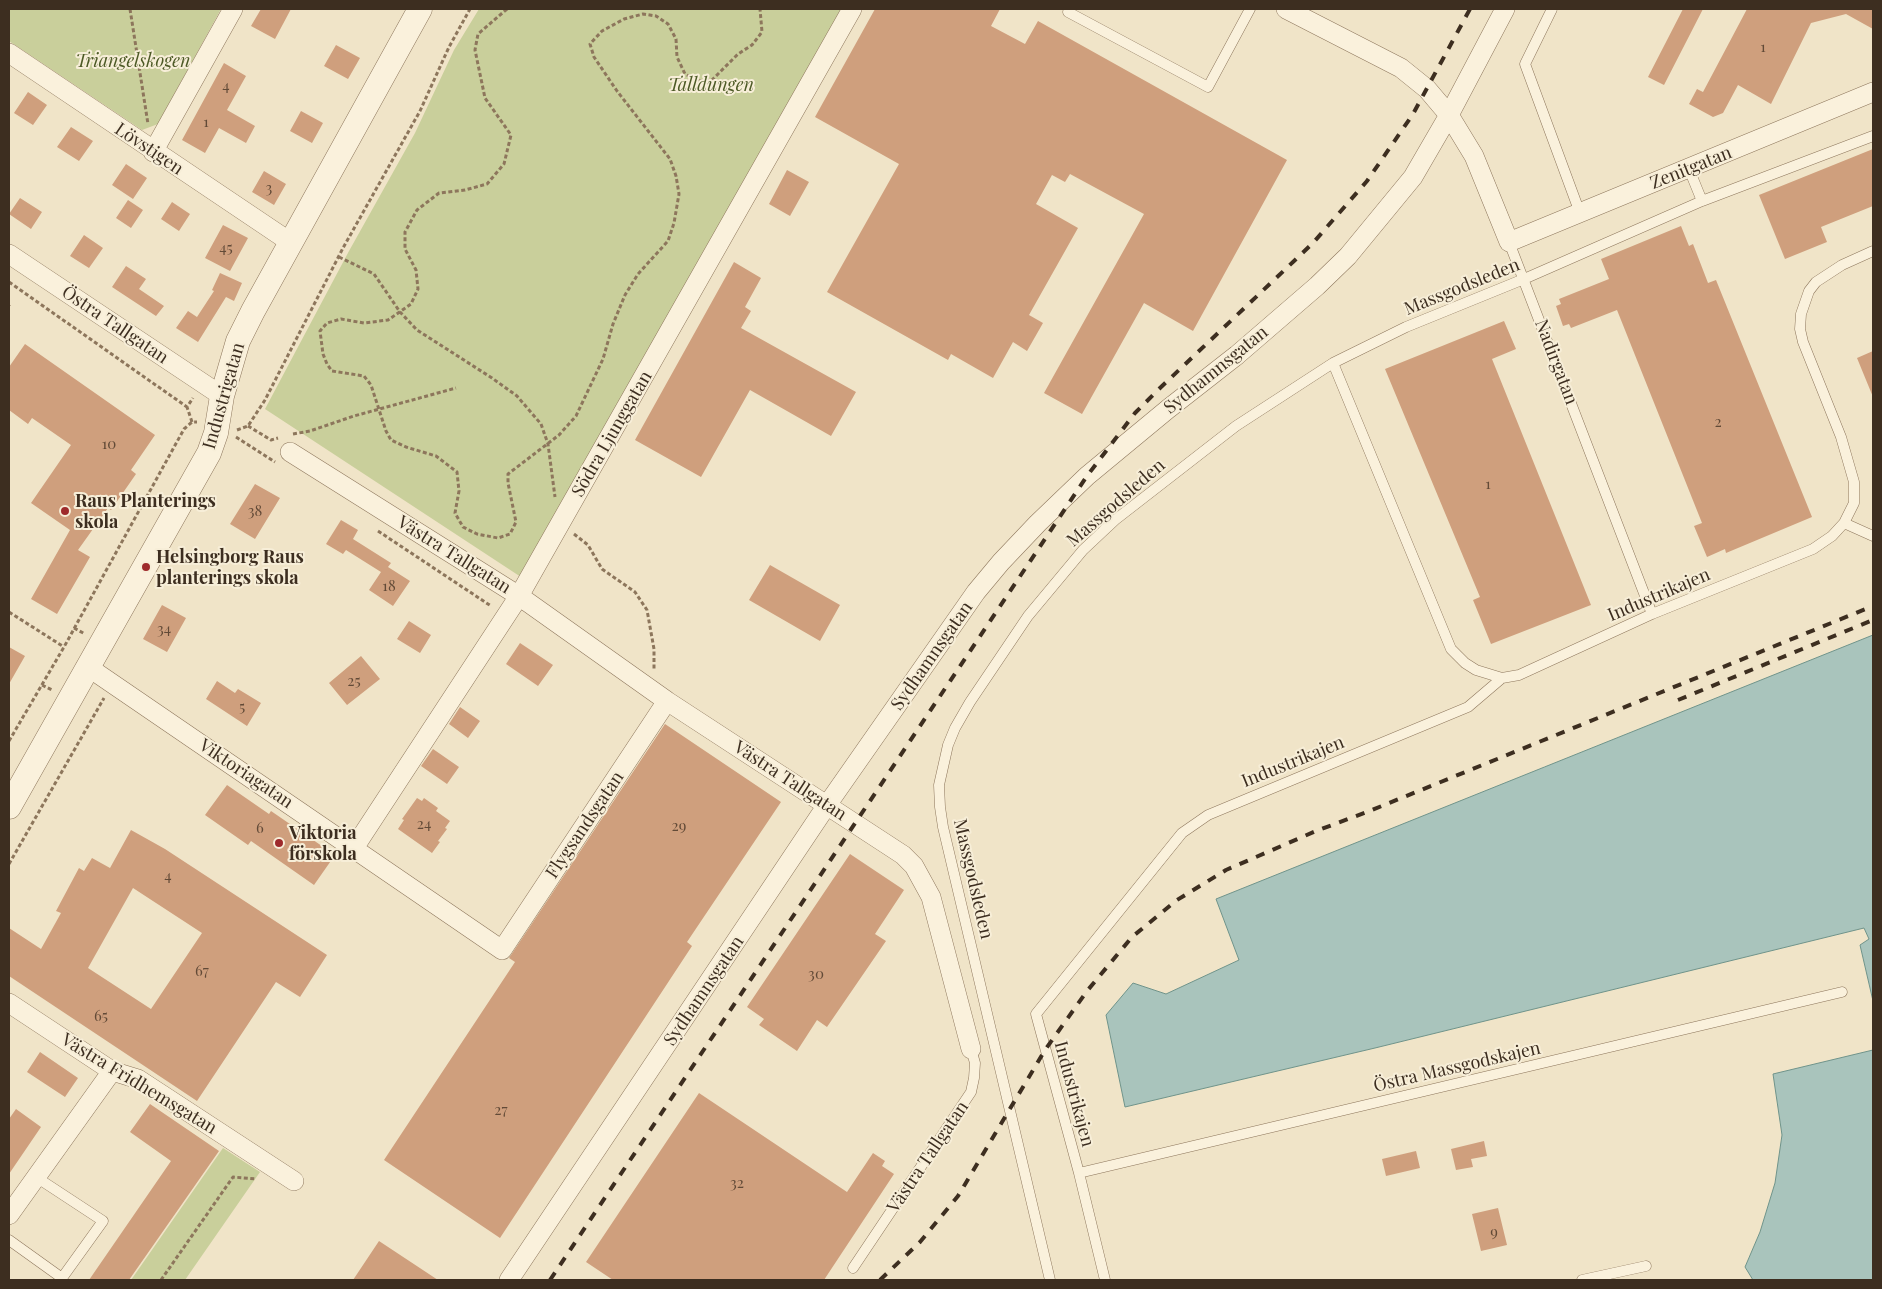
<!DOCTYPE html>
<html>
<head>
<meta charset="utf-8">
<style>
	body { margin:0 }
	#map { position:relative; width:1882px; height:1289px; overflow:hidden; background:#f0e4c8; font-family:"Playfair Display",serif }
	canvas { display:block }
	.frame { position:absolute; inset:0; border:10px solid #3d2e20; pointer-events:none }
</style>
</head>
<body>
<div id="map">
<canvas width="1882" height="1289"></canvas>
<div class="frame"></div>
</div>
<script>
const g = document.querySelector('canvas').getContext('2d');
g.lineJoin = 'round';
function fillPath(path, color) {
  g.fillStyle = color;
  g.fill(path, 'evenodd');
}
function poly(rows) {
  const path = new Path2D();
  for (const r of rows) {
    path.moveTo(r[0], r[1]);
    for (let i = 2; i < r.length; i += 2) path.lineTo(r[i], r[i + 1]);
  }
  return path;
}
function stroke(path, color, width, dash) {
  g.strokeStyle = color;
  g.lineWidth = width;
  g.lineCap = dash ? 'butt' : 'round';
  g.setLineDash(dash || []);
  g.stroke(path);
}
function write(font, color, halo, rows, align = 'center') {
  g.font = font + ' "Playfair Display",serif';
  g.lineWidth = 4;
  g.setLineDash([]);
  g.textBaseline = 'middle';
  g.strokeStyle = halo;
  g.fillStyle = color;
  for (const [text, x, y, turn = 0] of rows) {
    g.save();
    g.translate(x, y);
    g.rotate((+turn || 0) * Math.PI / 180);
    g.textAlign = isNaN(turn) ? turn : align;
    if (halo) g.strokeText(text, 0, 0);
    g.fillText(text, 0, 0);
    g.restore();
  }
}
fillPath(poly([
	[9,9,221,9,158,124,142,130,9,41],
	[479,9,841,9,524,579,265,409,349,251,415,133,454,50],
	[223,1148,260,1172,185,1280,131,1280]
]), '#c9cf9b');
const water = poly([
	[1873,635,1873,1001,1860,945,1869,939,1864,928,1375,1048,1125,1107,1106,1015,1133,983,1166,994,1239,960,1216,899,1873,635],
	[1873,1050,1873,1280,1753,1280,1745,1267,1760,1232,1775,1183,1782,1135,1773,1074,1873,1050]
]);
fillPath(water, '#a9c4bc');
stroke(water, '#6f938a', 1);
fillPath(poly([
	[261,9,291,9,275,39,251,26],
	[875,9,1000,9,991,26,1025,44,1038,21,1287,160,1193,331,1144,303,1082,414,1044,393,1144,214,1070,174,1065,182,1052,175,1036,204,1078,228,1029,315,1043,323,1027,351,1013,342,993,378,951,354,948,360,827,292,899,164,815,117],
	[1683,9,1703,9,1664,85,1648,77],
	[1747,9,1873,9,1873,29,1846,14,1811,23,1771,104,1738,85,1723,113,1713,117,1689,104,1697,89,1703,92],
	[336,45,360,58,348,79,324,66],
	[224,63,246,76,227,110,255,126,246,143,219,128,205,153,182,140],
	[28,92,47,105,33,125,14,113],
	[301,111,323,123,312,143,290,131],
	[71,127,93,141,79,161,57,147],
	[1873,149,1873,206,1821,227,1827,242,1785,259,1759,195],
	[126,164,147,178,133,199,112,185],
	[787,170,809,182,790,216,769,204],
	[264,171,286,184,274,205,252,192],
	[20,198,42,212,31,229,9,214],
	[128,200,143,210,131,228,116,218],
	[172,202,190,214,179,231,161,219],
	[223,225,248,238,230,271,205,258],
	[1681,226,1689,246,1693,244,1708,283,1716,280,1812,517,1726,553,1725,549,1707,557,1694,526,1702,523,1617,310,1571,328,1569,324,1563,326,1556,306,1561,304,1559,299,1609,279,1601,259],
	[84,235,103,248,89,268,70,256],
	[734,262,761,278,745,307,751,311,741,328,856,392,831,436,750,390,701,477,635,440],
	[126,266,146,279,139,289,164,306,156,316,112,287],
	[220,273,242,283,234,301,226,297,198,342,176,328,188,311,197,317,214,291,212,290],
	[1504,321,1516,349,1492,359,1591,605,1491,644,1473,600,1480,597,1385,369],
	[25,344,155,435,131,470,136,474,111,510,108,508,78,550,90,557,57,614,31,599,70,530,31,503,71,445,32,418,28,424,9,410,9,367],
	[1873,351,1873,397,1857,358],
	[255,484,280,498,255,539,230,524],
	[341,520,358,530,353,539,391,563,388,567,410,581,393,606,369,590,381,572,346,550,343,554,326,544],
	[770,565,840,605,820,641,749,600],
	[162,605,186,618,167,652,143,639],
	[409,621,431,635,420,653,397,639],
	[520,643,553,665,538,686,506,664],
	[9,647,25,656,9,684],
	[361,656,380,679,347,705,329,683],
	[217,681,235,693,238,689,261,703,247,726,206,699],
	[460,707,480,721,468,738,449,724],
	[665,724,781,802,687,942,692,946,500,1238,384,1160,515,962,509,958],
	[433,749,459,767,447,784,421,766],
	[227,785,269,814,271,811,335,855,314,885,251,841,248,845,205,815],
	[417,798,422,801,424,798,438,808,436,811,450,821,445,828,447,829,438,841,440,842,432,853,398,829,404,820,402,819],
	[131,830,165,849,327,955,300,997,276,982,197,1101,9,976,9,928,41,949,61,913,56,911,79,868,84,871,92,858,110,868],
	[133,888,202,933,151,1009,88,968],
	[850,854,904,890,875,934,886,941,827,1027,817,1020,797,1051,759,1025,764,1019,747,1007],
	[40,1052,78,1078,65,1097,27,1072],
	[699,1093,847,1192,873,1153,885,1161,882,1166,894,1174,824,1280,613,1280,586,1262],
	[150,1104,219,1151,129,1280,89,1280,171,1161,130,1132],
	[16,1109,41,1127,9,1174,9,1119],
	[1484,1141,1487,1156,1471,1159,1473,1167,1456,1170,1451,1149],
	[1416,1151,1420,1168,1386,1176,1382,1159],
	[1498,1208,1507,1245,1481,1251,1472,1214],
	[379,1241,438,1280,353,1280]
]), '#cf9f7d');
const service = poly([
	[1070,9,1068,12,1208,87,1250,9],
	[1552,9,1525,64,1580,213],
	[1689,169,1702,201],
	[1509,242,1652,614],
	[1333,363,1451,649,1465,663,1476,670,1502,678],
	[1844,523,1854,503,1854,482,1841,437,1803,342,1800,329,1801,314,1809,291,1816,282,1842,265,1873,251],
	[1079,1173,1842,992],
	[9,1240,62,1278,103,1221,36,1177],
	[853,1268,971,1092,974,1078,975,1063,971,1049],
	[1050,1280,943,827,940,807,939,785,948,745,955,728,970,702,1028,616,1083,550,1115,520,1236,426,1333,363,1406,327,1524,279,1702,201,1873,136],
	[1105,1280,1079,1173,1036,1014,1182,833,1208,815,1468,707,1502,678,1519,675,1652,614,1813,549,1832,536,1844,523,1873,536],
	[1582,1280,1646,1266]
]);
const minor = poly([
	[1286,9,1401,68,1427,89,1449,115,1474,156,1509,242,1873,92],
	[9,53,290,242],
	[153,152,233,9],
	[9,254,222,396],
	[290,452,519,596,667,701,903,855,914,866,931,897,971,1049],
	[88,667,502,950,667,701],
	[354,848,519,596,852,9],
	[9,1003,112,1071,138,1079,294,1181],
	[9,1215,112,1071],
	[509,1280,827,805,976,592,1001,562,1038,523,1087,476,1168,409,1237,355,1317,286,1348,256,1413,177,1449,115,1505,9]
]);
const tertiary = poly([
	[9,807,209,453,216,433,222,396,238,341,253,311,420,9]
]);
stroke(service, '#8d765c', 11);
stroke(minor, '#8d765c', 20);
stroke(tertiary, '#8d765c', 25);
stroke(poly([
	[130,9,148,124],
	[507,9,478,34,475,50,485,98,511,135,504,164,487,184,465,190,439,193,417,210,405,232,405,249,416,270,418,289,411,304,388,320,364,323,341,319,327,323,320,331,323,354,327,364,332,371,364,376,371,385,386,431,391,440,406,447,436,456,457,472,459,491,455,513,463,527,477,534,498,538,510,534,516,522,508,483,508,474,559,435,576,416,603,359,613,324,625,295,638,274,668,241,674,223,679,194,676,176,670,159,617,91,594,57,590,44,602,31,624,19,643,14,656,16,668,24,676,39,677,57,685,74,698,81,712,80,738,54,752,45,762,32,760,9],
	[339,257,374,274,400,312,417,330,492,378,517,396,541,424,548,444,555,497],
	[9,282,187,407],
	[9,306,9,305],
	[192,422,187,407,193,398],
	[248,426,271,440,278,438],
	[237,430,248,426,265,400,343,248,420,111,449,47,470,9],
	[293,434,310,431,354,416,456,388],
	[236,437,275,462],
	[378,531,491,606],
	[574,534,588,545,602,569,635,592,647,610,654,649,654,671],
	[9,612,64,647],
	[74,628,85,634],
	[42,685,52,690],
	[9,741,64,647,184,429,192,422,197,422],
	[9,864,104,698],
	[161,1280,233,1177,256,1179]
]), '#8d765c', 3, [4, 2.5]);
stroke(service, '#faf1dc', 10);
stroke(minor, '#faf1dc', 19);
stroke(tertiary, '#faf1dc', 24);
stroke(poly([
	[1678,700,1873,620],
	[550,1280,1087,476,1135,413,1160,388,1313,243,1367,181,1413,114,1470,9],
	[880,1280,920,1242,958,1196,1045,1050,1087,991,1132,937,1177,900,1226,870,1316,831,1367,812,1873,606]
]), '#3d2e20', 4, [9, 9]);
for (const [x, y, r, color] of [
	[65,511,5,"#9e2a2b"],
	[146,567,5,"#9e2a2b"],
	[279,843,5,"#9e2a2b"]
]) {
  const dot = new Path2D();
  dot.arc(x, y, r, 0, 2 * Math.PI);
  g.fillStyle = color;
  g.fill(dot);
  stroke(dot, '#f7eed8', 2);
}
write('15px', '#624a37', null, [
	["1",1763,47],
	["4",226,86],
	["1",206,122],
	["3",269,188],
	["45",226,248],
	["2",1718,422],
	["10",109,444],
	["1",1488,484],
	["38",255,511],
	["18",389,586],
	["34",164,629],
	["25",354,681],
	["5",242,707],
	["24",424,824],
	["29",679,826],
	["6",260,828],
	["4",168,876],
	["67",202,971],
	["30",816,974],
	["65",101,1016],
	["27",501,1110],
	["32",737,1183],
	["9",1494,1232]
]);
write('italic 18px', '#4d5a26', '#f7eed8', [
	["Triangelskogen",133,61],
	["Talldungen",711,85]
]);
write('18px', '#3d2e20', '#f7eed8', [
	["Lövstigen",149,149,34],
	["Zenitgatan",1691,168,-22],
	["Massgodsleden",1462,287,-22],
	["Östra Tallgatan",115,325,34],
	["Nadirgatan",1556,362,69],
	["Sydhamnsgatan",1216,370,-39],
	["Industrigatan",224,396,-74],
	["Södra Ljunggatan",612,434,-60],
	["Massgodsleden",1116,503,-41],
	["Västra Tallgatan",454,555,32],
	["Industrikajen",1659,595,-23],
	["Sydhamnsgatan",932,656,-55],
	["Industrikajen",1293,762,-22],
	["Viktoriagatan",246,774,34],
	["Västra Tallgatan",790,781,33],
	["Flygsandsgatan",585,825,-56],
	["Massgodsleden",973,879,77],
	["Sydhamnsgatan",704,991,-56],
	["Östra Massgodskajen",1457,1067,-13],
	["Västra Fridhemsgatan",139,1084,31],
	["Industrikajen",1074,1094,75],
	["Västra Tallgatan",928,1157,-56]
]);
write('bold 18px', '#3d2e20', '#f7eed8', [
	["Raus Planterings",75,501],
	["skola",75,522],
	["Helsingborg Raus",156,557],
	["planterings skola",156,578],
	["Viktoria",289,833],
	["förskola",289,854]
], 'left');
</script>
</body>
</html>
